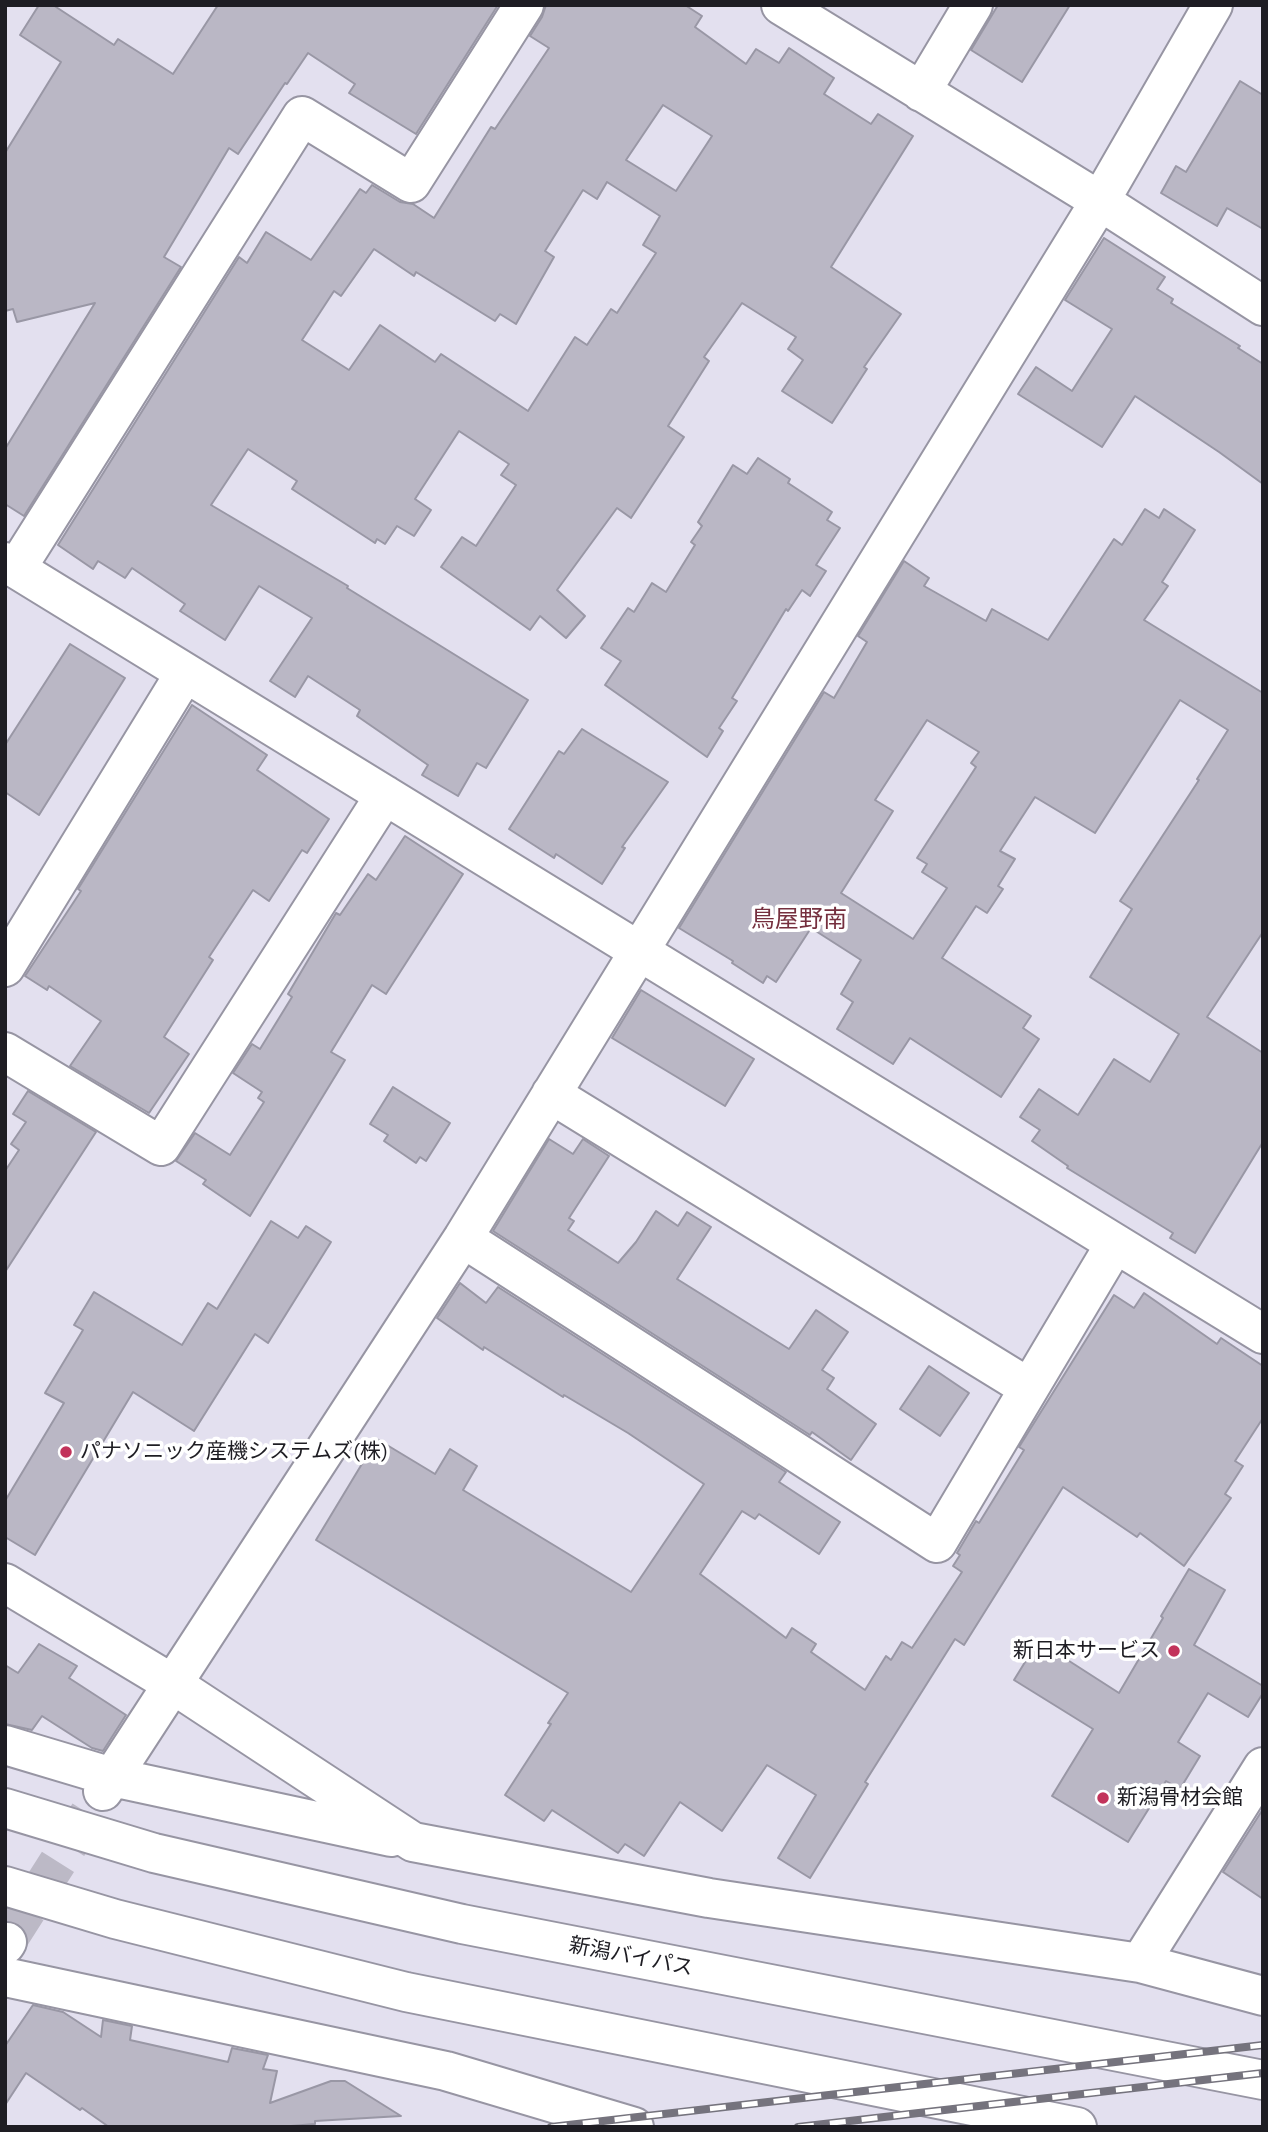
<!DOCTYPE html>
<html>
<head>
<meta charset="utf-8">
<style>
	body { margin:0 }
	#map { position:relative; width:1268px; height:2132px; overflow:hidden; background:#e3e0ef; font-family:"IBM Plex Sans",sans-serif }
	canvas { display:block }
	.frame { position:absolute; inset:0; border:7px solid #1e1d23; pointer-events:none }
</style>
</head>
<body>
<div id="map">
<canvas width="1268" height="2132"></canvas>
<div class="frame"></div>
</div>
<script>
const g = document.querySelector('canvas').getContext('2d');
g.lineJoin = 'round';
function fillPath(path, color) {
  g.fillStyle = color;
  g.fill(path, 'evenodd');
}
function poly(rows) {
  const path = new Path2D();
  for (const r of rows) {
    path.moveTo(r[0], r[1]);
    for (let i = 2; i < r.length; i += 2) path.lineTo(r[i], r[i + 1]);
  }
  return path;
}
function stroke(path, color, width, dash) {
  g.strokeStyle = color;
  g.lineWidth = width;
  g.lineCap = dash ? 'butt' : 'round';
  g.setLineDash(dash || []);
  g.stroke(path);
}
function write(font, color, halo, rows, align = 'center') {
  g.font = font + ' "IBM Plex Sans","Noto Sans JP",sans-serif';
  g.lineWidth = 7;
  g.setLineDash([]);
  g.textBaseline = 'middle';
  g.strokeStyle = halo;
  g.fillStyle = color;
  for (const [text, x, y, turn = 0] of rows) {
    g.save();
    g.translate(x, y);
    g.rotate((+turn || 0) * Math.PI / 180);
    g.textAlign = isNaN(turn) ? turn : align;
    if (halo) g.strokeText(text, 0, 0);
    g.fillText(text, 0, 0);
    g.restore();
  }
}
const building = poly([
	[39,5,53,5,114,45,118,39,173,74,218,5,498,5,416,134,349,93,355,84,308,53,287,84,285,83,238,154,229,148,164,257,181,267,24,516,5,504,5,449,95,303,17,322,13,309,5,311,5,153,61,62,20,35,39,5],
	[546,5,685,5,702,16,695,27,746,64,756,49,779,63,789,48,834,78,824,94,871,124,878,114,913,136,831,267,901,314,864,367,867,369,832,423,782,391,803,360,788,349,796,337,742,303,704,357,709,361,668,426,684,437,631,518,617,508,557,590,585,616,566,638,540,616,530,630,441,567,462,537,476,546,516,485,501,475,509,464,459,431,415,499,431,510,414,536,397,526,385,544,377,539,375,543,292,489,297,481,248,449,211,505,348,586,347,588,528,700,486,768,477,763,458,796,422,775,428,765,357,716,360,710,308,676,295,697,270,681,312,618,259,586,225,640,180,611,185,604,132,568,125,578,98,561,93,569,58,545,239,257,247,263,266,232,311,260,360,189,366,193,372,185,400,202,413,204,434,218,491,127,495,129,549,48,530,36,542,17,546,5],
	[663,105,712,136,676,191,626,160,663,105],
	[607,182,660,216,643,245,656,253,617,313,611,309,587,345,575,337,528,411,441,354,435,362,380,325,349,370,302,340,334,291,341,296,374,249,414,276,416,272,495,321,500,314,516,324,554,257,545,251,583,190,597,199,607,182],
	[998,5,1070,5,1022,82,971,50,998,5],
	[1240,81,1263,95,1263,229,1227,208,1217,226,1161,193,1176,166,1186,172,1240,81],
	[1104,238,1165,277,1157,289,1173,299,1171,303,1240,346,1238,348,1263,364,1263,484,1219,452,1135,396,1102,447,1018,394,1036,367,1072,391,1112,329,1065,300,1104,238],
	[758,458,790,479,788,483,832,512,827,520,840,528,816,565,826,571,810,596,802,590,788,611,786,609,732,698,737,701,719,728,723,731,707,757,605,685,621,661,601,648,628,608,634,612,652,583,666,592,695,545,691,542,702,526,698,522,733,465,747,474,758,458],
	[1145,509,1159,518,1164,509,1195,530,1162,582,1168,586,1144,620,1263,693,1263,932,1207,1017,1263,1053,1263,1142,1195,1253,1170,1238,1173,1233,1067,1168,1068,1166,1032,1141,1040,1130,1020,1117,1039,1089,1078,1115,1114,1059,1150,1082,1179,1034,1090,977,1132,909,1120,901,1199,780,1197,779,1228,730,1180,700,1095,833,1035,797,1000,851,1015,859,998,886,1003,889,987,913,976,906,942,958,1031,1016,1023,1028,1039,1039,1001,1097,910,1038,893,1064,837,1029,853,1002,841,994,861,960,811,928,776,982,767,976,763,983,732,963,733,961,679,928,824,692,834,698,867,642,858,636,904,561,929,578,924,586,986,621,992,609,1048,640,1114,539,1122,545,1145,509],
	[927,720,979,752,971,763,976,767,917,858,927,864,922,872,947,888,913,939,841,893,893,811,875,800,927,720],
	[70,644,125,678,39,815,5,792,5,745,70,644],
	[192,705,267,755,257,770,329,819,307,853,302,850,269,901,253,890,209,957,213,960,164,1037,189,1054,149,1113,70,1066,101,1021,49,986,47,990,25,976,81,891,78,889,192,705],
	[582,729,668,782,622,847,625,848,602,884,556,854,554,858,509,829,559,751,564,754,582,729],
	[405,836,463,874,386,994,372,985,331,1052,345,1060,250,1216,203,1184,206,1180,176,1161,195,1133,230,1155,264,1102,258,1098,262,1092,233,1073,252,1044,260,1049,292,997,288,994,336,913,340,915,368,874,376,880,405,836],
	[641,990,754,1059,725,1106,612,1038,641,990],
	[393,1087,450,1123,426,1161,420,1157,416,1163,384,1141,388,1135,370,1124,393,1087],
	[28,1091,96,1132,5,1272,5,1171,19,1150,11,1144,26,1122,13,1114,28,1091],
	[549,1139,573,1154,583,1139,609,1156,569,1218,574,1221,568,1230,618,1263,636,1242,656,1211,678,1226,687,1212,711,1227,677,1279,789,1349,816,1310,848,1332,822,1370,834,1378,827,1389,876,1424,851,1460,812,1432,810,1435,493,1231,549,1139],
	[271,1221,298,1238,306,1226,331,1242,268,1343,255,1334,194,1431,133,1392,35,1555,5,1537,5,1501,64,1403,45,1393,83,1330,74,1325,94,1292,182,1345,208,1303,217,1309,271,1221],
	[460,1283,486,1303,498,1287,786,1472,779,1482,840,1522,819,1554,759,1514,755,1519,742,1511,700,1574,786,1638,792,1628,816,1644,811,1652,865,1690,886,1656,891,1660,902,1642,912,1648,962,1572,953,1566,960,1555,957,1553,976,1521,979,1523,1024,1450,1019,1447,1114,1295,1134,1308,1144,1293,1217,1344,1221,1338,1263,1366,1263,1418,1235,1461,1243,1466,1225,1494,1231,1498,1184,1566,1140,1533,1137,1537,1063,1487,964,1645,955,1639,865,1782,868,1784,810,1878,778,1858,816,1795,767,1765,722,1831,680,1802,644,1856,625,1844,618,1853,552,1810,544,1821,505,1795,551,1724,548,1723,568,1693,316,1540,377,1439,435,1474,450,1449,477,1466,463,1490,631,1592,704,1484,628,1433,564,1395,563,1397,484,1347,483,1350,437,1318,460,1283],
	[929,1366,969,1393,940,1436,900,1409,929,1366],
	[1189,1569,1225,1590,1194,1645,1263,1686,1263,1693,1248,1717,1208,1693,1178,1742,1200,1756,1180,1789,1166,1781,1128,1842,1052,1796,1093,1729,1014,1680,1038,1641,1119,1693,1163,1618,1161,1616,1189,1569],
	[39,1644,77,1666,69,1678,126,1715,103,1751,92,1748,42,1716,32,1730,5,1724,5,1665,18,1673,39,1644],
	[1263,1809,1263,1899,1223,1872,1263,1809],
	[33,2005,63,2012,101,2037,103,2020,132,2026,130,2040,228,2062,232,2048,268,2055,263,2069,277,2071,270,2103,331,2081,345,2081,401,2116,315,2121,315,2124,279,2127,109,2127,82,2108,80,2110,26,2073,5,2105,5,2046,33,2005]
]);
fillPath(building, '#bab7c5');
stroke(building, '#9997a5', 2);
stroke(poly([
	[7,1942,103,1791]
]), '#bcb9c6', 38, [38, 19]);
const minor = poly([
	[781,5,1100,201,1263,306],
	[921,92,973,5],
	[5,562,1263,1334],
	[16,569,302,116,411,183,524,5],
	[5,967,185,673],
	[5,1052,161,1146,385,795],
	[551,1094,1029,1388],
	[463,1238,937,1543,1115,1244],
	[5,1583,171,1683,413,1842,709,1898,1140,1963,1263,1996],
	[5,1745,112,1777,391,1837],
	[103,1791,463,1238,1100,201,1213,5],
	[5,1945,7,1942],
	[1140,1963,1263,1767],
	[5,1977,446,2071,634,2127]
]);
const highway = poly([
	[5,1808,154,1853,462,1924,1263,2080],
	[5,1886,115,1919,406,1992,1077,2127]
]);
stroke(minor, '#9795a3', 42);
stroke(highway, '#9795a3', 42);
stroke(minor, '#fff', 38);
stroke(highway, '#fff', 38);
const rail = poly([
	[551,2127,1263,2045],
	[798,2127,1263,2073]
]);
stroke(rail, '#75737d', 8);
stroke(rail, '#fff', 5, [16]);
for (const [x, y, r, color] of [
	[66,1452,7,"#c2335b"],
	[1174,1651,7,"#c2335b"],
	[1103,1798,7,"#c2335b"]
]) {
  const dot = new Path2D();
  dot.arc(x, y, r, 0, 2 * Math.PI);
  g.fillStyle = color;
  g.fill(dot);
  stroke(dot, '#fff', 2.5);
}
write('21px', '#1e1d23', '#fff', [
	["パナソニック産機システムズ(株)",80,1452],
	["新日本サービス",1160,1651,"right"],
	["新潟骨材会館",1117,1798]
], 'left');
write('21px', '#1e1d23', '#fff', [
	["新潟バイパス",631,1957,11]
]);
write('24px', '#752f3e', '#fff', [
	["鳥屋野南",799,920]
]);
</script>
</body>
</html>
